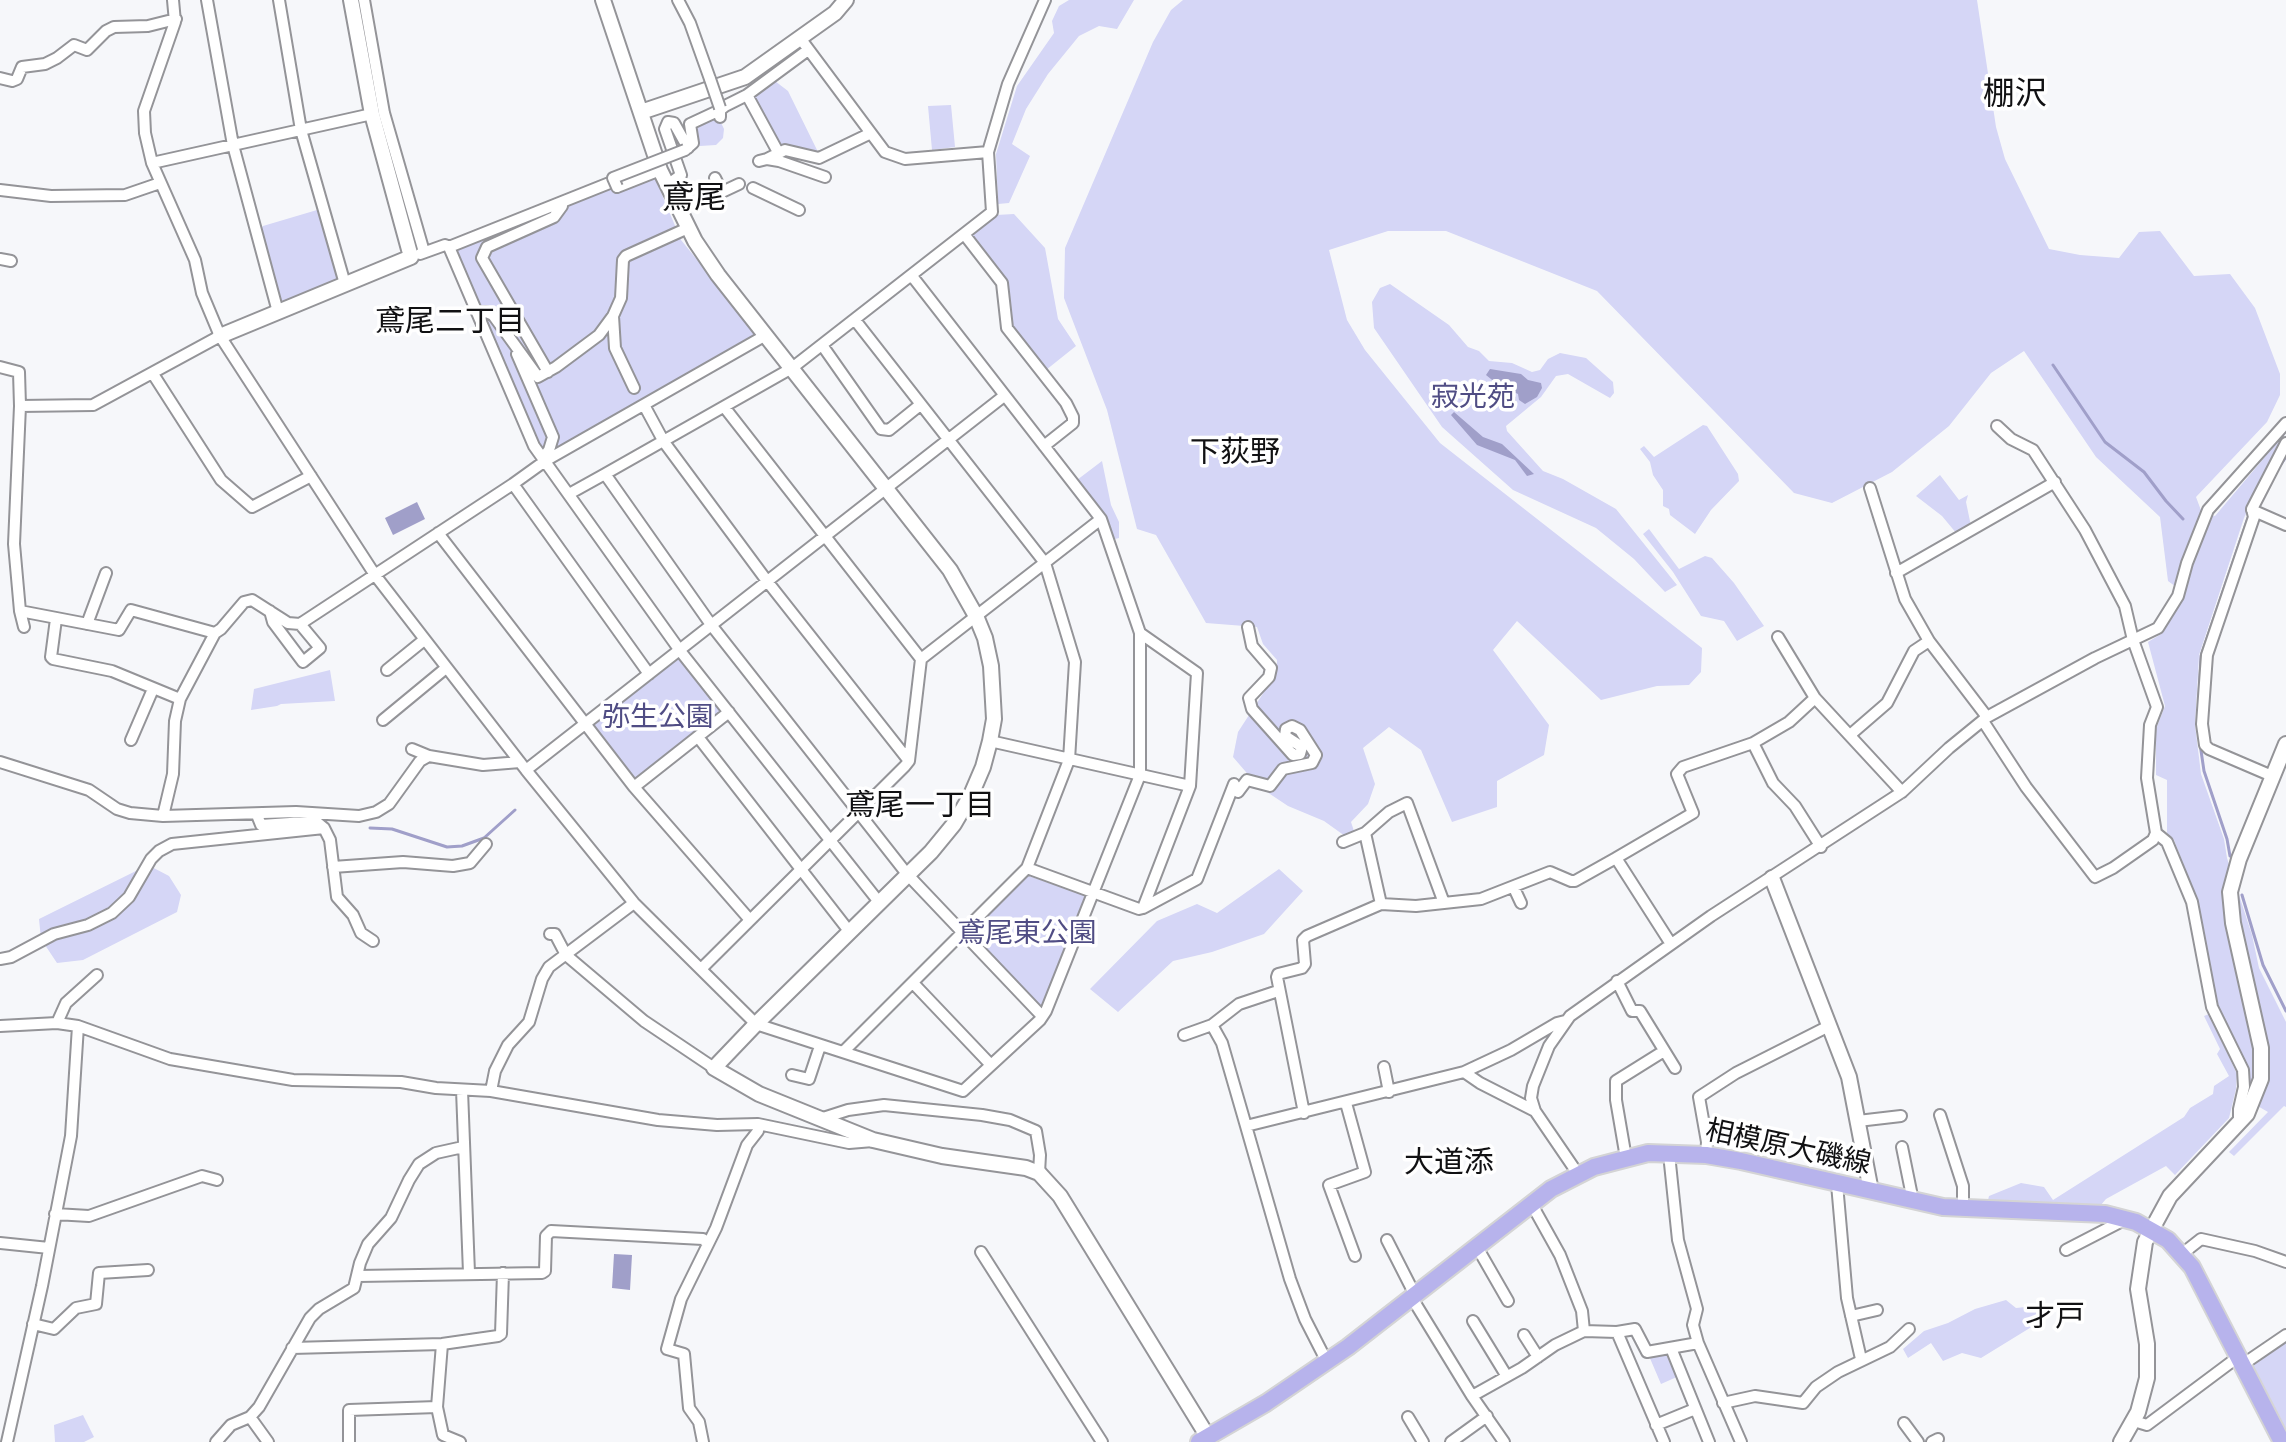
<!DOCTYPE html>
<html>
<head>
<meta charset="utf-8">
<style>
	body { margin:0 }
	canvas { display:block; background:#f6f7fa }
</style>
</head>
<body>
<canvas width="2286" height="1442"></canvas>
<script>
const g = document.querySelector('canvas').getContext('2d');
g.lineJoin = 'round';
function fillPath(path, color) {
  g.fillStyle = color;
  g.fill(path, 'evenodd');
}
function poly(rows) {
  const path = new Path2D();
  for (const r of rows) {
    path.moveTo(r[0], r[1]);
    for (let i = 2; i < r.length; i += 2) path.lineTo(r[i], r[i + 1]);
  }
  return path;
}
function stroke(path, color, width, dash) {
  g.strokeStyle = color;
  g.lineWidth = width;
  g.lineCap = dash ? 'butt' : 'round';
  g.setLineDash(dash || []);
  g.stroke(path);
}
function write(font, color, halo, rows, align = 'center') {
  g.font = font + ' "Fira Sans","Noto Sans JP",sans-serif';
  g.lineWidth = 7;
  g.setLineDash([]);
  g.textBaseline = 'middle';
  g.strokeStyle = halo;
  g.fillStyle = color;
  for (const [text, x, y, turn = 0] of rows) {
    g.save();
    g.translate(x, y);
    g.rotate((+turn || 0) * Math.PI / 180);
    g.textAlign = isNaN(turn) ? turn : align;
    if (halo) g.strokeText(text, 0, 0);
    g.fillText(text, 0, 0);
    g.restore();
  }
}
fillPath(poly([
	[1069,0,1134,0,1117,29,1099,26,1079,36,1048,74,1026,109,1012,144,1030,156,1009,203,998,204,996,154,1017,86,1054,33,1052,21,1059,6],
	[1183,0,1977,0,1996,127,2005,159,2049,249,2080,255,2119,258,2139,232,2160,231,2194,276,2230,274,2255,308,2280,374,2280,395,2267,422,2196,497,2202,513,2215,516,2286,432,2244,518,2199,655,2195,725,2201,774,2224,839,2227,858,2252,935,2259,968,2286,1022,2286,1107,2284,1106,2234,1156,2229,1152,2268,1112,2249,1101,2242,1106,2248,1090,2248,1070,2218,1004,2197,900,2174,840,2167,833,2167,780,2156,775,2156,729,2165,706,2148,642,2161,634,2183,592,2168,581,2160,517,2096,457,2024,351,1991,373,1949,426,1892,472,1832,503,1794,493,1597,291,1446,231,1388,231,1329,250,1347,320,1365,350,1440,443,1702,648,1701,672,1689,685,1657,686,1601,700,1517,621,1493,650,1549,725,1544,755,1497,781,1497,807,1452,822,1421,750,1389,727,1363,748,1375,784,1368,804,1351,822,1354,831,1345,836,1324,821,1288,806,1258,786,1233,757,1238,732,1277,672,1277,660,1263,644,1257,627,1206,623,1156,535,1137,529,1107,410,1064,298,1065,248,1153,42,1171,10],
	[771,78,788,91,818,152,815,155,781,149,751,92],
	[951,105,955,147,932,150,928,106],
	[715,110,724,129,723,138,716,145,700,146,692,139,684,121],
	[653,173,681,240,759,336,547,456,535,444,445,252],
	[317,210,320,212,339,278,337,282,284,303,280,301,260,230,263,226],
	[1014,214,1045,248,1058,319,1076,346,1046,370,1013,328,1007,282,972,238,973,234,996,215],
	[1390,284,1449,325,1468,347,1479,351,1489,361,1512,363,1532,372,1540,370,1548,359,1560,353,1586,358,1613,382,1614,393,1610,398,1568,374,1556,376,1541,397,1506,426,1507,431,1543,471,1563,479,1616,509,1677,585,1665,592,1634,559,1596,528,1513,490,1442,427,1374,328,1372,302,1380,288],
	[1703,425,1707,426,1738,474,1739,481,1711,510,1695,534,1670,515,1669,509,1663,506,1663,490,1653,475,1650,462,1640,449,1644,446,1654,457],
	[1102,461,1111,505,1119,522,1119,538,1115,539,1077,480],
	[1940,475,1959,500,1968,495,1966,502,1971,526,1957,534,1942,516,1916,496],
	[1649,529,1679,569,1705,556,1712,558,1734,583,1764,626,1737,641,1724,621,1701,616,1673,572,1643,534],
	[679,656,724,713,637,779,634,778,594,728,594,724],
	[330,670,335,701,281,704,277,706,251,710,254,689],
	[148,865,169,876,181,895,177,912,83,960,57,963,41,939,39,919],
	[1279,869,1303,891,1264,934,1212,952,1173,961,1118,1012,1090,989,1157,921,1197,904,1217,913],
	[1026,875,1084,895,1085,900,1042,1008,1039,1008,971,936,970,932],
	[2209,1014,2237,1074,2236,1089,2229,1118,2175,1175,2166,1166,2106,1199,2100,1206,1988,1200,1989,1196,2021,1183,2044,1187,2053,1200,2184,1117,2190,1108,2213,1094,2214,1086,2229,1076,2217,1054,2220,1049,2204,1016],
	[2006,1300,2016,1308,2046,1305,2051,1315,1981,1358,1962,1353,1943,1361,1931,1343,1908,1358,1903,1349,1924,1331,1948,1323,1975,1309],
	[2286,1339,2286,1429,2252,1363],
	[1666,1352,1670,1354,1679,1376,1661,1384,1649,1356],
	[83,1415,94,1437,84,1442,55,1442,54,1425]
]), '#d5d6f6');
fillPath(poly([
	[1490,369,1521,374,1528,380,1541,383,1542,388,1537,397,1525,404,1519,400,1518,394,1498,385,1516,397,1516,402,1509,408,1504,408,1499,405,1490,388,1497,384,1486,375],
	[1454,412,1483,437,1502,444,1534,474,1527,476,1515,460,1477,445,1451,415],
	[417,502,425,519,393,535,385,518],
	[614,1254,632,1255,630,1290,612,1288]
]), '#a09fc9');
stroke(poly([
	[2053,365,2105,442,2144,472,2166,501,2183,519],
	[2279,467,2286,457],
	[2199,695,2201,656,2248,518],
	[2198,730,2204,771,2227,839,2230,856],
	[370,828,392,829,447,847,462,846,484,838,515,810],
	[2242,895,2263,965,2286,1011]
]), '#a09fc9', 3);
const street = poly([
	[173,0,175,22,144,111,145,133,152,163,195,260,202,293,220,336,375,575,526,770,634,903,756,1024,963,1091,1040,1020,1046,1011,1140,775,1140,633,1101,519,912,276],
	[207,0,233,145,278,312],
	[279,0,301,130,345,284],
	[364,0,384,113,424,252],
	[678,0,690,23,710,79],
	[800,38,885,152,905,159,988,152],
	[0,78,12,81,17,79,22,67,45,64,57,58,74,45,87,50,106,31,114,27,148,26,176,19],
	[747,95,778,152],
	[720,117,720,110,725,106,747,95,808,50],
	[685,150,693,143,690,124,720,110,720,108],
	[767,159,785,150,819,158,869,134],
	[759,161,767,159,779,161,825,177],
	[152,163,372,114],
	[622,178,449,247,534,446,681,652,879,902],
	[715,178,722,192,739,184],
	[674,180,681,175,665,129,668,122,674,123,688,148],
	[617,187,660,170],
	[753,188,799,210],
	[0,190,51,196,125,195,160,183],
	[964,234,1002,283,1007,328,1066,403,1073,417,1073,423,1044,446],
	[420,254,445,245,449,247],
	[0,259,11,261],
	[477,313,486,312,493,315,538,377,556,367,599,335,613,316,621,298,623,260,626,256,688,228],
	[613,316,615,348,634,388],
	[822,345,881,429,889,430,920,405],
	[517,354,553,437,549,450,543,458],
	[0,367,19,372,20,406,14,544,20,611,119,630,131,610,215,633],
	[548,372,482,258,487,247,554,217,562,206,562,202],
	[153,374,221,480,252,507,311,476],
	[644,405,664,442,767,581,909,761],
	[20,406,93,405,220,336],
	[513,484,545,461,766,335],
	[1870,488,1905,599,1929,641,1987,717],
	[569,494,605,474],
	[2252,510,2286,525],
	[438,533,634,787,750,920],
	[1896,573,2055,482],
	[20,611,24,627],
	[270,611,273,622,303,662,320,648,300,624],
	[56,619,51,657,53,659,112,671,180,699],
	[87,624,106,573],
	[1140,633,1197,673,1190,786,1143,908],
	[1778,637,1815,698,1902,792],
	[921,659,1101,519],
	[387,670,424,640],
	[383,720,446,668],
	[1983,721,2026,787,2095,877,2113,868,2153,840,2156,833,2147,778,2150,725,2157,707,2133,640,2125,606,2085,530,2033,450,2011,439,1997,426],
	[1850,735,1887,703,1914,651,1929,641],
	[698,737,849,931],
	[131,740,153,689],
	[990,741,1190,786],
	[1753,743,1773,783,1795,806,1821,847],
	[412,749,429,756,483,765,520,762],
	[0,762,89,790,117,809,130,813,163,816,296,812,359,816,376,812,389,804,420,761,429,756],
	[526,770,1004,396],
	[2272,776,2209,749,2205,745,2202,724,2207,655,2254,517,2252,509,2286,443],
	[634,787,729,712],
	[1238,792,1247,780,1270,786,1283,769,1312,763,1316,755,1300,730,1292,726,1286,729,1285,736,1302,747,1300,754,1293,755,1252,709,1249,698,1269,677,1271,668,1252,646,1248,627],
	[257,815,261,825,305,822,318,823,324,828,330,840,337,897,353,915,361,933,373,941],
	[163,816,173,774,175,721,180,699,215,633,221,629,244,602,252,600,288,623,300,624,513,484,649,674],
	[2156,833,2167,842,2192,902,2212,1007,2243,1070,2244,1087,2239,1109,2239,1123],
	[1343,842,1365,833],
	[1616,858,1693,813,1677,774,1683,767,1753,743,1789,722,1815,698],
	[333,867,403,862,453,866,470,863,486,844],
	[1027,868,1139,909,1143,908,1197,879,1234,784],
	[1514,888,1521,903],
	[1381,904,1365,833,1389,812,1407,803,1444,903],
	[550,934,555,934,566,955,644,1021,714,1068],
	[0,959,11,957,54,934,88,925,112,913,129,897,151,859,159,851,172,844,324,828],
	[701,969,905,766,909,761,921,659,725,408],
	[1617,981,1632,1011,1640,1011,1675,1068],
	[913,983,991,1065],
	[1042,1016,907,874,712,626,605,474,792,368,992,212,988,152,1008,84,1045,0],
	[57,1023,66,1003,97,975],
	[1212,1025,1222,1043,1246,1126],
	[0,1026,57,1023,78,1026,170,1059,293,1080,401,1082,436,1088,491,1091,658,1120,717,1125,758,1124,758,1131,747,1145,716,1228,681,1299,667,1349,684,1354,689,1408,699,1422,703,1442],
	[1184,1035,1212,1025,1239,1004,1278,991],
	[843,1052,1027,868,1069,760,1075,662,1045,563,855,320],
	[1384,1067,1389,1092],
	[1464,1072,1511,1050,1557,1023,1565,1021],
	[792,1075,809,1079,820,1046],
	[462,1090,469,1273],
	[491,1091,495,1071,508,1045,529,1022,542,979,549,967,634,903],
	[1346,1103,1365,1172,1329,1185,1355,1256],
	[1304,1113,1277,977,1278,974,1302,968,1305,964,1303,940,1307,936,1381,904,1416,906,1481,899,1550,872,1571,881,1575,881,1616,858,1671,944],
	[1940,1115,1963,1186,1963,1209],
	[820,1119,848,1110,884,1105,982,1115,1010,1120,1036,1131,1040,1155,1039,1173],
	[1858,1121,1901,1116],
	[758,1124,849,1143,873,1141],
	[1902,1147,1913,1201],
	[1669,1154,1678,1240,1697,1309,1693,1325,1698,1343,1741,1442],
	[1706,1155,1707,1142,1699,1097,1736,1073,1829,1026],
	[1626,1158,1616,1100,1616,1081,1664,1051],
	[1578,1174,1535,1111,1531,1098,1533,1086,1549,1046,1570,1016,1711,916,1902,792,1949,748,1987,717,2095,658,2158,628,2178,596,2187,563,2208,510,2286,423],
	[1837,1184,1847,1298,1861,1359],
	[1531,1203,1560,1255,1582,1311,1584,1331],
	[55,1214,89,1216,202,1176,217,1180],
	[1387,1240,1415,1295],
	[0,1243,49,1248],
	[1477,1247,1508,1301],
	[2066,1250,2126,1219],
	[981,1252,1102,1442],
	[2182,1254,2201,1239,2255,1251,2286,1262],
	[358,1276,542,1273,545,1271,546,1236,551,1231,703,1239,707,1243],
	[1412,1298,1472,1396,1504,1442],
	[1851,1316,1877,1310],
	[1473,1321,1506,1375],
	[33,1324,54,1329,76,1308,96,1304,99,1273,148,1270],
	[1617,1332,1664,1442],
	[1524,1335,1538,1357],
	[442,1344,437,1407,443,1435,460,1442],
	[292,1348,442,1344,498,1336,501,1334,503,1273],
	[1671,1348,1709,1442],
	[1327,1362,1305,1319,1290,1279,1246,1126,1464,1072,1480,1083,1535,1111],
	[2242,1365,2286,1335],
	[1472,1396,1522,1368,1555,1345,1584,1331,1617,1332,1635,1329,1647,1352,1698,1343],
	[1723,1403,1755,1396,1803,1403,1816,1387,1838,1372,1890,1347,1909,1329],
	[1408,1417,1423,1442],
	[2134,1421,2147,1425,2238,1357],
	[1904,1423,1918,1442],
	[1656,1425,1695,1409],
	[7,1442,42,1286,71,1136,78,1026],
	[216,1442,231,1425,250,1417],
	[268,1442,250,1417,259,1407,310,1318,319,1309,354,1288,360,1263,368,1244,391,1218,409,1180,419,1164,436,1153,463,1147],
	[349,1442,349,1410,437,1407],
	[1451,1442,1487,1416],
	[1932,1442,1938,1439]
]);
const secondary = poly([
	[603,0,660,170,695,241,718,275,950,570,976,616,985,638,991,666,994,719,990,741,983,767,971,795,954,824,931,852,756,1024,714,1068,759,1094,873,1140,942,1156,1026,1168,1039,1173,1060,1196,1208,1437],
	[641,112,745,77,835,13,846,0],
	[220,336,411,257,372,114,351,0],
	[1772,878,1849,1077,1871,1191],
	[2121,1442,2138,1412,2147,1378,2147,1344,2138,1289,2145,1242,2170,1196,2247,1114,2261,1079,2261,1048,2233,923,2230,892,2239,859,2286,744]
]);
const primary = poly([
	[1199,1442,1266,1403,1348,1347,1551,1189,1594,1167,1648,1153,1706,1155,1741,1161,1943,1207,2105,1214,2136,1222,2168,1240,2192,1267,2282,1442]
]);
stroke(street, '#949498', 14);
stroke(secondary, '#949498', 18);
stroke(primary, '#d4d4d5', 20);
stroke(street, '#fff', 10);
stroke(secondary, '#fff', 14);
stroke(primary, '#b7b3ec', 16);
const streetBridge = poly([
	[710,79,720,108],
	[617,187,613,178,685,150]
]);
stroke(streetBridge, '#949498', 14, []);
stroke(streetBridge, '#fff', 10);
write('28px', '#504d84', '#fff', [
	["寂光苑",1473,398],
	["弥生公園",658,718],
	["鳶尾東公園",1027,934]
]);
write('28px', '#111113', '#fff', [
	["相模原大磯線",1788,1148,12]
]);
write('30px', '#111113', '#fff', [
	["鳶尾二丁目",450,323],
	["下荻野",1235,454],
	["鳶尾一丁目",920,807],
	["大道添",1449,1164],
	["才戸",2055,1318]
]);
write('32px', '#111113', '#fff', [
	["棚沢",2015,95],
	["鳶尾",694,199]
]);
</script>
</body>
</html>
